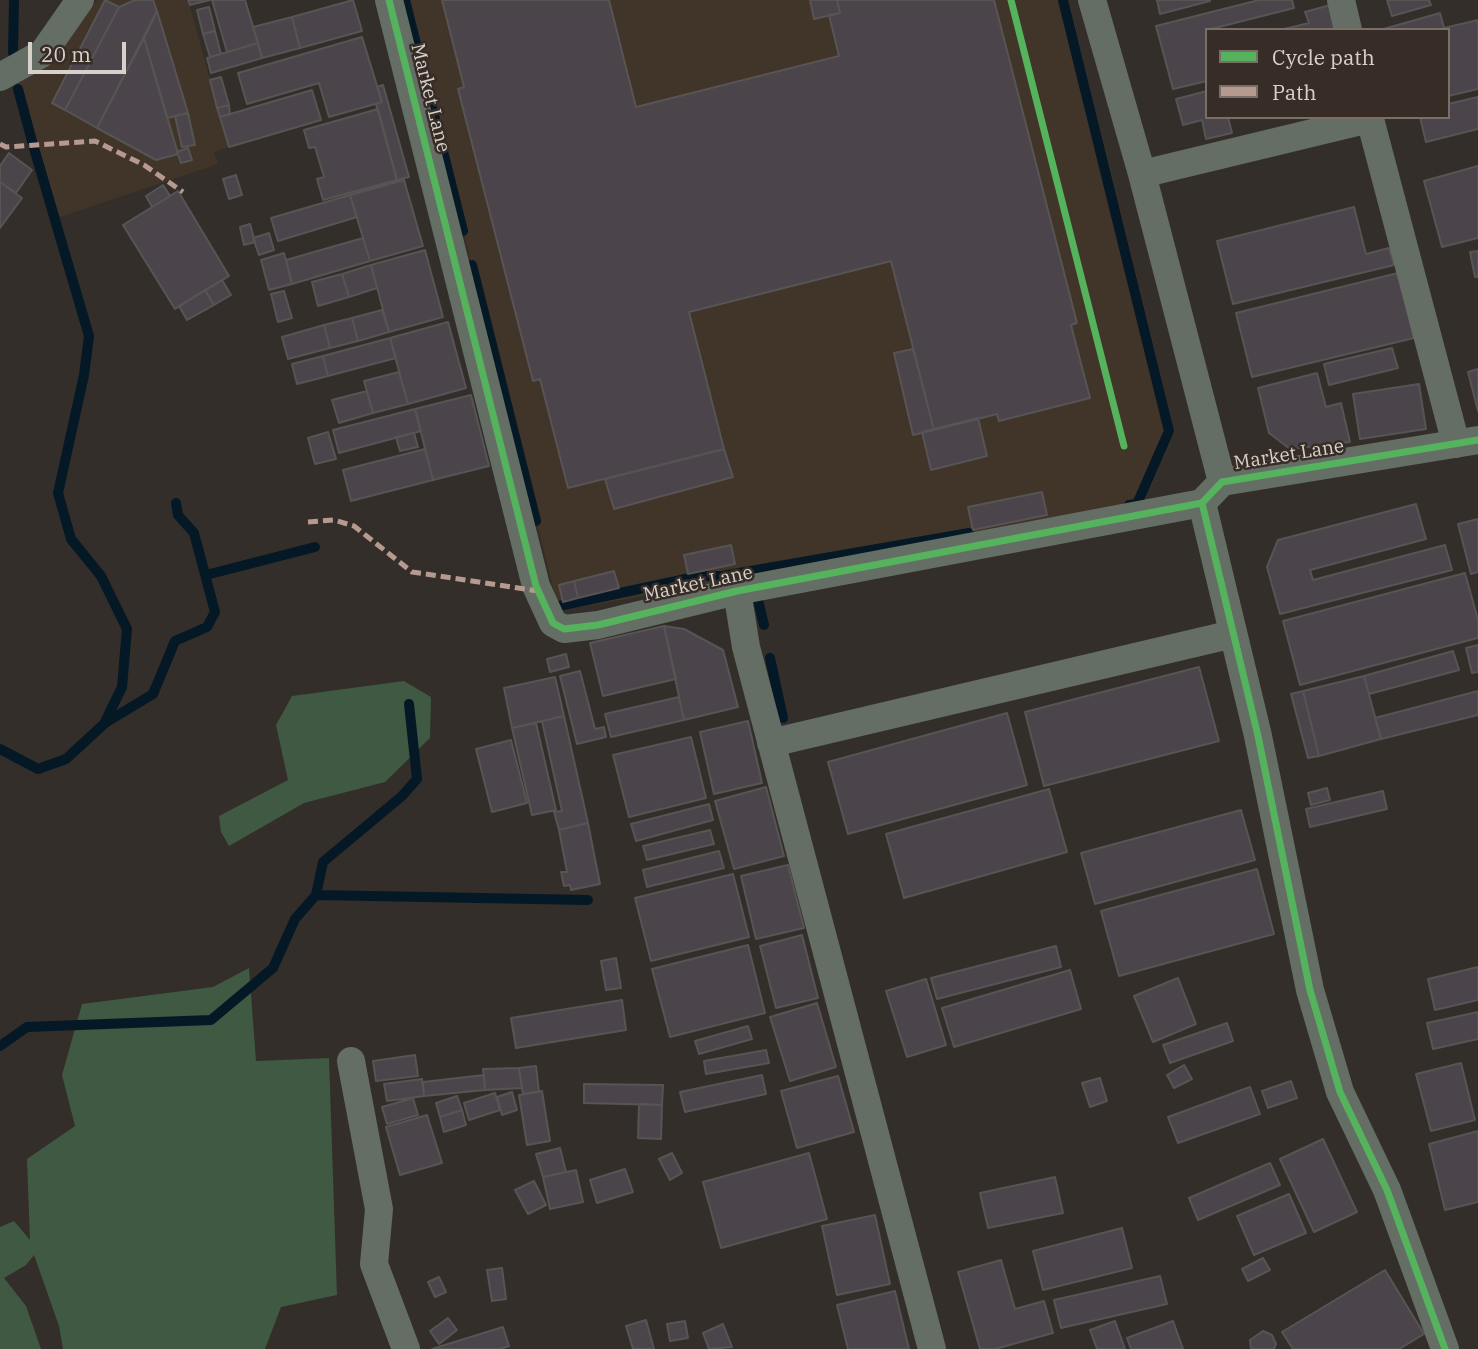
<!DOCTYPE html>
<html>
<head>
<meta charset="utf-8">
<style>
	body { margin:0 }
	#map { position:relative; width:1478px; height:1349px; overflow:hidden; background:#332e2a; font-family:"IBM Plex Serif",serif }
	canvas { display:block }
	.legend { position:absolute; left:1205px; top:28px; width:245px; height:91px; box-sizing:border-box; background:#372d26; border:2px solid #776f68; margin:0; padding:9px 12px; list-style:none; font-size:21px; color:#d7d1cc }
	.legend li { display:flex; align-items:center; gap:14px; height:35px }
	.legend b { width:35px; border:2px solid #776f68 }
	.scale { position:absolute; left:28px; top:42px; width:98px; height:32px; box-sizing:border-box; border:4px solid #d7d1cc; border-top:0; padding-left:9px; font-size:21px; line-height:24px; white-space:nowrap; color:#d7d1cc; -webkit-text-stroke:5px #372d26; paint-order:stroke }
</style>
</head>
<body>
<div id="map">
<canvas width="1478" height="1349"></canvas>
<ul class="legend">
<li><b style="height:9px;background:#56b35d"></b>Cycle path</li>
<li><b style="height:9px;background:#b69a8f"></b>Path</li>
</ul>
<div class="scale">20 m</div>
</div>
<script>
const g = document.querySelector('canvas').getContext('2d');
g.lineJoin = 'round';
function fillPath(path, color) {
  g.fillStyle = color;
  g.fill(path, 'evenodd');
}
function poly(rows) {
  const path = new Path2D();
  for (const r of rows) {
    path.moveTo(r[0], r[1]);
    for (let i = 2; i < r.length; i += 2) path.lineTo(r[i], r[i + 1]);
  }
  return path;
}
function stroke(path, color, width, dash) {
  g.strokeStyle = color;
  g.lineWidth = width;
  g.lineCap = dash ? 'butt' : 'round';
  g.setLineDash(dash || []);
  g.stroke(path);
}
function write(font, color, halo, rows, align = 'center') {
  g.font = font + ' "IBM Plex Serif",serif';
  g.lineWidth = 5;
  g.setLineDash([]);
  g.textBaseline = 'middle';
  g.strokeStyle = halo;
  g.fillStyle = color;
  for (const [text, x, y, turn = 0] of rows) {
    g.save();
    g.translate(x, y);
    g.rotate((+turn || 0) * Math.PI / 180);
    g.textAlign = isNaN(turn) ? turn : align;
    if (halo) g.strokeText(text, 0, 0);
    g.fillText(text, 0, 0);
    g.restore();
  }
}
fillPath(poly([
	[97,0,188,0,229,147,214,152,218,164,57,218,17,84,46,63],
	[405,0,1069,0,1175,432,1142,507,559,611]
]), '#413429');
fillPath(poly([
	[404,681,431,697,430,738,385,782,304,803,229,846,221,832,219,816,288,780,276,725,292,696],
	[249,968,256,1061,329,1058,337,1295,281,1307,265,1349,63,1349,59,1326,34,1255,26,1265,4,1278,26,1306,41,1349,0,1349,0,1227,14,1221,30,1240,27,1159,75,1126,62,1075,82,1004,213,987]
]), '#3f5942');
stroke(poly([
	[405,0,463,231],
	[1063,0,1169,431,1137,504,1129,505],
	[13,53,14,0],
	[18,89,32,141],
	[472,265,536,521],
	[206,575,315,547],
	[758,600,764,625],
	[559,606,700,576,722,576,969,533],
	[770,658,783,718],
	[105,723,153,694,175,641,207,627,215,612,194,533,178,515,176,503],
	[0,749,38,769,66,759,104,724,122,687,127,629,101,576,71,539,58,493,84,375,89,336,34,148],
	[316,895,588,900],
	[0,1046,27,1027,211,1020,273,968,295,919,316,895,323,862,402,796,417,779,409,704]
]), '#051825', 10);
const building = poly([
	[105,0,119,7,65,110,52,103,105,0],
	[135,0,153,0,157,11,97,128,65,110,119,7,135,0],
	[188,0,210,0,190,5,188,0],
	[212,0,245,0,258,43,227,52,212,0],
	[353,0,362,31,300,48,292,17,353,0],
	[442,0,609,0,636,107,839,56,829,15,840,13,837,0,994,0,1077,323,1071,325,1090,398,999,421,997,414,934,430,891,261,689,312,724,449,568,488,540,379,533,381,458,89,464,87,442,0],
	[810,0,837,0,840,13,814,19,810,0],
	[1157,0,1210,0,1210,1,1160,14,1157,0],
	[1259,0,1292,0,1294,8,1207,30,1207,81,1173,89,1156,26,1259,0],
	[1387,0,1429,0,1431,5,1392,16,1387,0],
	[1330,5,1336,30,1280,30,1309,23,1305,12,1330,5],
	[209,7,215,31,203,34,197,10,209,7],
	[157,11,188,113,167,118,144,38,157,11],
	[1440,13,1444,28,1478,20,1478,89,1448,96,1448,30,1380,30,1440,13],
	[292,17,300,48,262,58,253,27,292,17],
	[215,31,221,54,210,57,203,34,215,31],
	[362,37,382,102,329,117,319,83,247,104,238,73,362,37],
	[144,38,178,154,156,160,97,128,144,38],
	[258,43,262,58,211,73,207,58,258,43],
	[221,77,229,105,217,108,210,80,221,77],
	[383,85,409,177,397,180,376,104,382,102,377,87,383,85],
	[312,90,321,120,229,147,220,117,312,90],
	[1207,91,1207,117,1228,117,1232,133,1206,139,1202,120,1183,125,1176,99,1207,91],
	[1478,97,1478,129,1426,142,1420,117,1448,117,1448,104,1478,97],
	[229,105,230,114,220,117,217,108,229,105],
	[378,109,397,180,323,200,317,179,324,177,315,147,309,148,304,130,378,109],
	[188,113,195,145,182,147,175,116,188,113],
	[188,148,192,160,181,163,177,152,188,148],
	[9,153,32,170,16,193,0,182,0,166,9,153],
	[1478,166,1478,238,1442,247,1424,181,1478,166],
	[236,175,242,195,229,199,223,179,236,175],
	[404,180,423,246,370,261,350,195,404,180],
	[0,182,22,198,0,228,0,182],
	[163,185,170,196,152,207,146,196,163,185],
	[178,191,229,276,175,309,123,225,178,191],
	[350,195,357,217,278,241,271,218,350,195],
	[1354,207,1366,254,1389,248,1394,265,1233,304,1217,241,1354,207],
	[250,224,255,242,244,245,240,227,250,224],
	[269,233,274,250,259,255,253,238,269,233],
	[363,238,370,261,292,284,286,260,363,238],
	[425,250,443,317,389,332,371,265,425,250],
	[1478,251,1478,277,1475,277,1470,252,1478,251],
	[284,253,292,284,269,290,261,260,284,253],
	[371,265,377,288,349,297,342,274,371,265],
	[1398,273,1414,338,1252,377,1236,313,1398,273],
	[342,274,349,297,318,306,312,282,342,274],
	[222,280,231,295,214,305,205,290,222,280],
	[205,290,214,305,187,320,179,306,205,290],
	[284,291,292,318,278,322,271,294,284,291],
	[382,310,389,332,358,341,352,318,382,310],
	[352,318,358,341,330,348,324,325,352,318],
	[448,322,466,388,408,404,390,338,448,322],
	[324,325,330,348,288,359,282,337,324,325],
	[390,338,396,358,328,376,323,356,390,338],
	[1392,348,1398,368,1329,385,1324,364,1392,348],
	[913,349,934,430,913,435,894,353,913,349],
	[323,356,328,376,297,384,292,364,323,356],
	[1478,369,1478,411,1468,372,1478,369],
	[399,372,408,404,373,413,364,381,399,372],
	[1317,373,1326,407,1341,403,1350,442,1290,449,1269,433,1258,388,1317,373],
	[1419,384,1426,429,1360,439,1353,394,1419,384],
	[367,391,373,413,339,423,332,400,367,391],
	[471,395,489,466,433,480,415,409,471,395],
	[415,409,421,431,339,453,333,430,415,409],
	[978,418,987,456,931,470,922,432,978,418],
	[328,432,336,459,315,464,308,438,328,432],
	[414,433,418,447,400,451,396,437,414,433],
	[425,449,433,480,351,501,343,470,425,449],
	[724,449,733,477,614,509,605,479,724,449],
	[1042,492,1047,515,973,530,968,507,1042,492],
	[1416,504,1426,539,1310,570,1313,580,1445,545,1452,570,1280,614,1267,567,1278,540,1416,504],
	[1478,519,1478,572,1471,574,1458,524,1478,519],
	[731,545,735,564,688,574,684,555,731,545],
	[614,571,619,588,578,598,574,581,614,571],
	[1465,573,1478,620,1478,638,1300,685,1283,621,1465,573],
	[574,581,578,598,563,602,559,585,574,581],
	[664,626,684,629,723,650,738,707,684,720,664,626],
	[664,626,676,679,603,696,590,643,664,626],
	[1478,645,1478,672,1472,673,1466,648,1478,645],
	[1453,651,1459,670,1369,694,1364,676,1453,651],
	[566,654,569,667,550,672,547,659,566,654],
	[1199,667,1219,741,1044,786,1025,712,1199,667],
	[580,671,595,729,604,727,606,737,577,744,560,676,580,671],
	[1364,676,1381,739,1319,756,1303,691,1364,676],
	[555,677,564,716,512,728,504,688,555,677],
	[1303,691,1319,756,1308,758,1291,694,1303,691],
	[1478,691,1478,715,1381,739,1375,718,1478,691],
	[679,697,684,720,611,737,605,714,679,697],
	[1007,713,1027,785,848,834,828,762,1007,713],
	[564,716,588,823,559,830,554,812,562,811,542,721,564,716],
	[748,721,762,783,714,794,700,732,748,721],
	[536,723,556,810,532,815,512,728,536,723],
	[691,737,706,798,629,817,613,755,691,737],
	[511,740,527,803,492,812,476,749,511,740],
	[766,787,784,856,734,869,715,801,766,787],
	[1327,788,1330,800,1311,805,1308,793,1327,788],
	[1049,789,1067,852,904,898,886,834,1049,789],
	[1383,791,1387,809,1310,827,1306,809,1383,791],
	[709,804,713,820,636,841,631,824,709,804],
	[1241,810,1255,860,1095,904,1081,853,1241,810],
	[588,823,600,884,571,890,570,885,564,886,561,872,567,872,559,830,588,823],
	[710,830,714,844,647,860,643,846,710,830],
	[719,851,724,868,647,887,643,870,719,851],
	[788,865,804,928,756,939,741,876,788,865],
	[1257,869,1274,934,1119,976,1101,911,1257,869],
	[733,874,749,937,651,961,635,898,733,874],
	[802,935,818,998,776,1008,760,946,802,935],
	[748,945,765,1013,670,1037,652,969,748,945],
	[1056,946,1061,967,937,999,931,978,1056,946],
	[616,958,621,988,606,990,601,961,616,958],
	[1478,967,1478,1000,1435,1010,1428,979,1478,967],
	[1070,970,1081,1009,954,1047,942,1008,1070,970],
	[1178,978,1196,1024,1153,1042,1134,996,1178,978],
	[926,979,946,1045,907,1057,886,991,926,979],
	[622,1000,626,1030,516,1048,511,1018,622,1000],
	[817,1003,836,1067,790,1081,770,1017,817,1003],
	[1478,1012,1478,1039,1433,1049,1427,1023,1478,1012],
	[1227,1023,1233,1041,1170,1063,1163,1045,1227,1023],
	[748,1026,752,1039,699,1054,695,1041,748,1026],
	[766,1050,769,1063,706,1074,704,1061,766,1050],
	[415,1055,418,1076,376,1081,373,1061,415,1055],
	[1461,1063,1475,1120,1431,1131,1416,1074,1461,1063],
	[1184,1065,1192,1079,1174,1088,1167,1075,1184,1065],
	[536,1066,539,1092,523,1094,519,1068,536,1066],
	[519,1068,522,1088,485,1090,483,1069,519,1068],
	[484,1075,485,1090,424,1096,423,1082,484,1075],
	[762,1075,766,1094,685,1112,680,1092,762,1075],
	[838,1076,854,1132,797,1148,781,1091,838,1076],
	[1100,1078,1107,1101,1090,1107,1082,1083,1100,1078],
	[422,1079,424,1096,387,1101,384,1084,422,1079],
	[1291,1081,1297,1098,1268,1108,1262,1091,1291,1081],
	[584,1084,663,1085,662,1105,584,1103,584,1084],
	[1250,1087,1260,1114,1178,1143,1168,1117,1250,1087],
	[542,1091,550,1141,527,1145,519,1095,542,1091],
	[512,1092,517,1110,502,1115,497,1097,512,1092],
	[495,1093,500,1110,469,1120,464,1103,495,1093],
	[457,1096,462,1110,440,1117,436,1103,457,1096],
	[413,1098,418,1115,387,1124,382,1107,413,1098],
	[639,1104,662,1105,661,1139,638,1138,639,1104],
	[462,1110,466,1125,444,1132,440,1117,462,1110],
	[427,1115,442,1163,400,1175,386,1127,427,1115],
	[1478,1131,1478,1202,1445,1210,1429,1144,1478,1131],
	[1323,1139,1357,1212,1314,1232,1280,1159,1323,1139],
	[560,1148,566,1172,543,1177,536,1154,560,1148],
	[672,1153,682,1173,670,1180,659,1159,672,1153],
	[809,1153,827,1219,721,1248,703,1182,809,1153],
	[1270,1163,1280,1185,1198,1220,1189,1198,1270,1163],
	[625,1169,633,1192,597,1203,590,1180,625,1169],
	[576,1170,583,1202,550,1209,543,1177,576,1170],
	[1055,1177,1063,1213,988,1228,980,1193,1055,1177],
	[534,1181,546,1205,528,1214,515,1190,534,1181],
	[1289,1194,1306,1233,1254,1255,1237,1216,1289,1194],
	[875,1215,890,1284,837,1295,822,1226,875,1215],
	[1122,1228,1132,1268,1043,1290,1033,1251,1122,1228],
	[1263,1258,1270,1270,1248,1281,1242,1269,1263,1258],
	[1001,1260,1015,1309,1044,1301,1053,1333,995,1349,980,1349,958,1272,1001,1260],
	[502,1268,506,1299,492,1301,487,1270,502,1268],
	[1385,1270,1424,1334,1399,1349,1293,1349,1282,1332,1385,1270],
	[1160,1276,1167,1304,1061,1328,1054,1300,1160,1276],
	[439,1277,446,1292,435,1297,428,1282,439,1277],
	[895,1291,909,1349,848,1349,837,1305,895,1291],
	[448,1318,457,1330,439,1344,430,1331,448,1318],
	[646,1320,654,1349,633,1349,626,1326,646,1320],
	[685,1321,688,1338,670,1341,667,1324,685,1321],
	[1115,1321,1125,1349,1097,1349,1090,1330,1115,1321],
	[1173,1321,1183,1349,1131,1349,1127,1338,1173,1321],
	[723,1324,732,1347,709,1349,703,1333,723,1324],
	[503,1327,509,1346,500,1349,432,1349,503,1327],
	[1263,1331,1272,1335,1276,1344,1274,1349,1251,1349,1250,1340,1263,1331]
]);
fillPath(building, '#4b454b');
stroke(building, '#575454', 2);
stroke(poly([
	[389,0,536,586,553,623,564,629,598,625,737,591,1202,503,1222,482,1478,440],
	[1092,0,1142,174,1222,482],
	[1341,0,1348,30],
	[0,77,43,53,80,0],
	[1142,174,1370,119,1456,444],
	[1202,503,1258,736,1310,990,1340,1092,1387,1190,1445,1349],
	[737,591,746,647,932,1349],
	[771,743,1233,634],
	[351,1061,379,1209,374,1264,406,1349]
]), '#646e65', 28);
stroke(poly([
	[0,144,6,147,95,141,144,165,183,192],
	[308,522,334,520,354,526,412,572,538,591]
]), '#b69a8f', 5, [10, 5]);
stroke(poly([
	[389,0,536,586,553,623,564,629,598,625,737,591,1202,503,1222,482,1478,440],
	[1011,0,1124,446],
	[1202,503,1258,736,1310,990,1340,1092,1387,1190,1445,1349]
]), '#56b35d', 7);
write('19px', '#d7d1cc', '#372d26', [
	["Market Lane",430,98,76],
	["Market Lane",1289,455,-9],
	["Market Lane",698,584,-12]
]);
</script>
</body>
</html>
